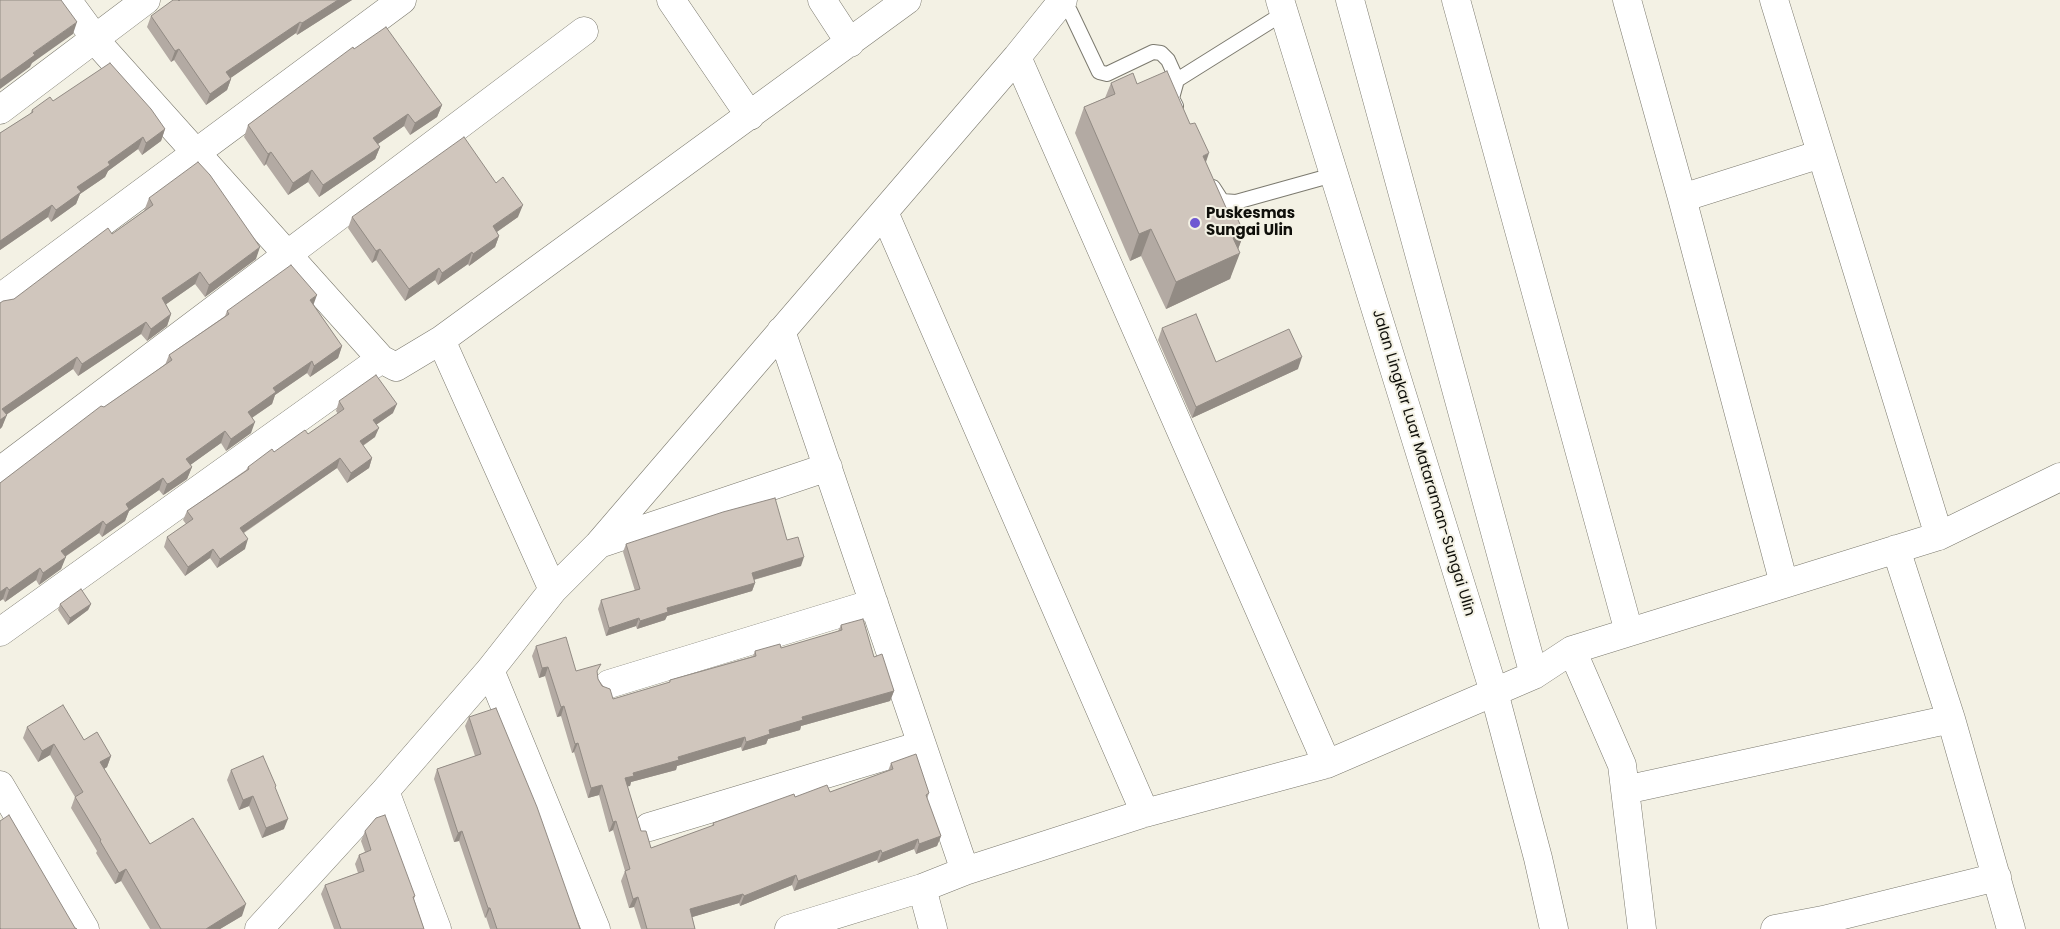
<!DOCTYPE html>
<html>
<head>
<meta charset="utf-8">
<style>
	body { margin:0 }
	canvas { display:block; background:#f3f1e4 }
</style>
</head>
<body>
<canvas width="2060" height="929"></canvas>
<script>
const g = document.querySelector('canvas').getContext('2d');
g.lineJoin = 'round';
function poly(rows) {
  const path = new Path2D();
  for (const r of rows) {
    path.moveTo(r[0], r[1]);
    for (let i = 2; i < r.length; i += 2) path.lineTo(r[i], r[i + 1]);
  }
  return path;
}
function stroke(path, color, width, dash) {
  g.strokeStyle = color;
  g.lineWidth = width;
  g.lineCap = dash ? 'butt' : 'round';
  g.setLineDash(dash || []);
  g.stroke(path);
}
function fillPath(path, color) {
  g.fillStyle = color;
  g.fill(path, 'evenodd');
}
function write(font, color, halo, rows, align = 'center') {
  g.font = font + ' Poppins,sans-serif';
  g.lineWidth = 4;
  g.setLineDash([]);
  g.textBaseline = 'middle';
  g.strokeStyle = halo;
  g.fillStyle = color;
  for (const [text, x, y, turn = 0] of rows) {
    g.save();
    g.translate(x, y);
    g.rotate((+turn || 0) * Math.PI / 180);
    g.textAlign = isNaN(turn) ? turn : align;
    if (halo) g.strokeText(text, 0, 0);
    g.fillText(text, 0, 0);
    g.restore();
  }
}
const service = poly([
	[1060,3,1070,11,1099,72,1107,74,1153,52,1161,53,1168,60,1177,80],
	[1176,106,1172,98,1177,80,1284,13],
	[1213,187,1222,201,1236,202,1333,175]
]);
const minor = poly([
	[67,0,103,49,381,359,396,367,441,340,907,0],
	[671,0,750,116],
	[822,0,850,43],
	[1350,0,1534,675],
	[1456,0,1629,632],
	[1627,0,1682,198,1784,584],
	[1774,0,1939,536],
	[1017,57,1327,764],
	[0,110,146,0],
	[1682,198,1821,154],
	[884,212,1145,813],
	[0,298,402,0],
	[781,331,965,871],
	[441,340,553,590],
	[0,471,584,31],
	[599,544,828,467],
	[1896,549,1951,719,2011,929],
	[0,632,381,359],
	[1572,650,1622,765,1642,929],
	[490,670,596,929],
	[609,684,874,603],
	[0,785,85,929],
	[1625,790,1951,719],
	[385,791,437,929],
	[649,827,922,745],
	[922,888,933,929],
	[259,929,385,791,490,670,553,590,598,545,1017,57,1063,0],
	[789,929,922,888,965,871,1145,813,1327,764,1534,675,1572,650,1939,536,2060,477],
	[1775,929,1823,920,1997,877]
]);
const primary = poly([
	[1280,0,1494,692,1538,858,1554,929]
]);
stroke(service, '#7c7a6f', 16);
stroke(minor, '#7c7a6f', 29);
stroke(primary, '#7c7a6f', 29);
stroke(service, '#fff', 14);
stroke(minor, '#fff', 28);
stroke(primary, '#fff', 28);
fillPath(poly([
	[352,0,297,35,296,33,230,78,231,79,227,90,206,105,174,60,171,62,147,27,151,16,179,1],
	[354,49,442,105,437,117,410,135,404,126,378,144,380,147,375,159,319,197,308,182,288,195,266,164,264,166,244,137,248,125],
	[1111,83,1137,84,1206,163,1228,212,1244,233,1238,249,1230,279,1166,309,1141,256,1130,261,1075,133,1084,107,1105,98],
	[53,101,165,129,161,141,142,155,138,149,108,171,105,177,80,194,76,204,51,222,48,217,0,250,0,133,30,114,32,110],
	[149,198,256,259,205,297,195,284,166,304,171,314,167,326,147,341,141,334,78,376,73,369,6,415,2,427,0,429,0,303,14,299,112,234,144,211],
	[352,217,518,217,497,232,499,236,495,247,469,266,468,264,438,285,435,280,405,301,376,260,372,263,348,228],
	[313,304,342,346,338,358,310,377,307,373,275,395,272,404,252,418,251,433,226,451,221,443,190,465,192,467,187,479,165,494,163,495,159,490,129,511,125,521,102,537,99,533,65,557,61,569,39,585,36,580,5,602,3,599,0,601,0,483,104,407,165,365,169,355,225,316,227,311],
	[1162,328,1216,362,1298,369,1192,418,1158,340],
	[339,401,393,413,376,425,375,437,363,446,372,458,369,468,347,483,337,468,244,533,245,549,217,568,210,558,185,576,164,547,167,537,186,524,183,520,187,511,246,470,248,467,274,452,308,434,338,414,336,411],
	[787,540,801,566,754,580,755,583,752,591,667,616,665,620,637,629,636,626,606,636,598,609,601,600,635,591,623,552,626,544],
	[60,604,91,604,88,610,68,625,58,610],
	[841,625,874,657,894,691,890,701,801,726,800,730,768,739,766,744,742,751,741,747,677,766,676,770,631,782,630,786,627,786,641,831,651,848,712,826,713,823,795,797,830,792,888,771,891,763,929,793,927,799,941,836,937,846,916,854,914,849,878,863,877,860,794,891,792,885,740,906,739,903,692,917,695,929,641,929,634,907,629,908,621,881,625,871,613,830,609,832,599,795,588,798,574,752,572,753,561,716,557,717,545,676,539,678,532,656,536,646,576,671,597,674,598,679,613,699,669,683,670,680,753,656,755,651,781,648,838,631],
	[469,717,580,929,490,929,486,917,485,918,459,841,454,842,434,779,437,769,475,756,465,726],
	[27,727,84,740,111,756,107,767,104,769,150,844,242,916,220,929,150,929,121,881,115,884,96,853,97,851,71,808,75,797,50,755,38,762,23,738],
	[231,770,275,788,284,829,262,838,249,806,239,810,227,780],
	[365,831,415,896,414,899,424,929,334,929,321,894,325,885,358,873,355,864,359,855,365,852,361,841]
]), '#b3aaa3');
fillPath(poly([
	[338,0,352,0,297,35,302,23],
	[77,22,73,34,32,63,30,67,0,89,0,80,33,53],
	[300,22,296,33,222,84,226,72],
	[179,49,174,60,171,62,175,51],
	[231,79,227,90,206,105,210,94],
	[442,105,437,117,410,135,415,123],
	[408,114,404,126,369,150,373,138],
	[165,129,161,141,142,155,146,143],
	[143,137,138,149,108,171,105,177,80,194,76,204,51,222,56,210,77,187,108,162],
	[380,147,375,159,319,197,323,185],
	[271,152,266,164,264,166,268,154],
	[1209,153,1200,180,1203,156],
	[312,170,308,182,288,195,293,183],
	[52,205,48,217,0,250,0,241],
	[523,205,518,217,488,238,493,226],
	[1151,229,1141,256,1130,261,1139,234],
	[1244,233,1236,255,1240,253,1230,279,1166,309,1176,282,1233,238],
	[499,236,495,247,469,266,473,254],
	[260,247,256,259,205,297,209,285],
	[380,249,376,260,372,263,376,251],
	[472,252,468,264,438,285,442,273],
	[439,268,435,280,405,301,409,289],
	[200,272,195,284,158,310,162,298],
	[317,295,313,306,310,300],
	[171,314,167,326,147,341,151,329],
	[146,322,141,334,78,376,82,364],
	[342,346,338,358,310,377,314,366],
	[77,357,73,369,0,419,2,409],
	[1302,357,1298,369,1192,418,1196,407],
	[312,361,307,373,275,395,272,404,244,423,248,412,273,388],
	[397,404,393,413,370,429,373,420],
	[7,415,2,427,0,429,0,420],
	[255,422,251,433,226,451,231,439],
	[379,428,375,437,356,450,360,441],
	[225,431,221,443,182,471,186,459],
	[340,458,337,468,237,537,240,528],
	[372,458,369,468,347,483,351,473],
	[192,467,187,479,165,494,163,495,167,484],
	[163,478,159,490,129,511,125,521,102,537,106,525,126,504],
	[103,521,99,533,57,562,61,551],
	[248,539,245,549,217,568,220,559],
	[213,549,210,558,185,576,188,567],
	[66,557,61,569,39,585,43,573],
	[804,557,801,566,749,581,752,573],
	[40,568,36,580,5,602,9,590],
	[755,583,752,591,667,616,665,620,637,629,640,621,667,608],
	[7,587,3,599,0,601,0,592],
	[91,604,88,610,68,625,70,618],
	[639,618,636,626,606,636,609,628],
	[548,667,545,676,539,678,542,668],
	[894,691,890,701,801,726,800,730,768,739,766,744,742,751,746,742,769,730,802,717],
	[564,706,561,716,557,717,561,707],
	[745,737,741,747,677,766,676,770,631,782,630,786,621,788,625,778,633,773,678,757],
	[578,743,574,752,572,753,575,744],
	[54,744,50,755,38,762,42,751],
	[111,756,107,767,96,774,100,762],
	[602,785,599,795,588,798,591,788],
	[253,796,249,806,239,810,243,800],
	[288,819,284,829,262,838,266,828],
	[616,821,613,830,609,832,613,822],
	[462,831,459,841,454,842,458,833],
	[941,836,937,846,916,854,919,844],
	[918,839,914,849,878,863,882,853],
	[881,850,877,860,794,891,798,881],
	[126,869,121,881,115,884,119,873],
	[796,875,792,885,740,906,744,896],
	[743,894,739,903,686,919,690,909],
	[638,897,634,907,629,908,633,899],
	[246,904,242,916,220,929,206,929],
	[488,908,490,908,486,917,485,918]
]), '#928b84');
const building = poly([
	[0,0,61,0,77,22,33,53,35,55,0,80,0,0],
	[173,0,178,0,179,1,180,0,338,0,302,23,300,22,226,72,231,79,210,94,179,49,175,51,151,16,173,0],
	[386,27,442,105,415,123,408,114,373,138,380,147,323,185,312,170,293,183,271,152,268,154,248,125,353,47,354,49,386,27],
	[110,63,151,109,165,129,146,143,143,137,108,162,110,165,77,187,81,192,56,210,52,205,0,241,0,133,33,112,32,110,50,97,53,101,110,63],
	[1167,71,1190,124,1195,123,1209,153,1203,156,1228,212,1233,209,1244,233,1233,238,1240,253,1176,282,1151,229,1139,234,1084,107,1115,94,1111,83,1133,73,1137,84,1167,71],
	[464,137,496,183,503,177,523,205,493,226,499,236,473,254,472,252,442,273,439,268,409,289,380,249,376,251,352,217,464,137],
	[198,162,210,175,260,247,209,285,200,272,162,298,171,314,151,329,146,322,82,364,77,357,2,409,7,415,0,420,0,303,3,301,14,299,108,228,112,234,153,205,149,198,198,162],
	[291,265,317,295,310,300,342,346,314,366,312,361,273,388,276,392,248,412,255,422,231,439,225,431,186,459,192,467,170,483,167,484,163,478,126,504,129,509,106,525,103,521,61,551,66,557,43,573,40,568,9,590,7,587,0,592,0,483,101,406,104,407,172,360,169,355,229,314,227,311,291,265],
	[1196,314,1216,362,1289,329,1302,357,1196,407,1162,328,1196,314],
	[376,375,397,404,373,420,379,428,360,441,372,458,351,473,340,458,240,528,248,539,220,559,213,549,188,567,167,537,193,519,187,511,249,469,248,467,272,449,274,452,305,430,308,434,344,409,339,401,376,375],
	[775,498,787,540,798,537,804,557,752,573,755,583,667,608,668,612,640,621,639,618,609,628,601,600,640,589,626,544,723,512,775,498],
	[81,589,91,604,70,618,60,604,81,589],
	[863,619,874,657,882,654,894,691,802,717,803,720,769,730,770,734,746,742,745,737,678,757,679,760,633,773,634,776,625,778,641,831,646,831,651,848,714,825,713,823,794,794,795,797,827,785,830,792,893,769,891,763,916,754,929,793,926,795,941,836,919,844,918,839,882,853,881,850,798,881,796,875,744,896,743,894,690,909,695,929,647,929,638,897,633,899,625,871,630,869,616,821,613,822,602,785,591,788,578,743,575,744,564,706,561,707,548,667,542,668,536,646,566,637,576,671,601,664,597,671,598,679,602,686,610,689,613,699,670,682,670,680,756,656,755,651,780,644,781,648,842,630,841,625,863,619],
	[63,705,84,740,97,732,111,756,100,762,150,844,193,818,246,904,206,929,161,929,126,869,119,873,100,841,101,840,75,797,83,792,54,744,42,751,27,727,63,705],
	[496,708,537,807,580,929,497,929,490,908,488,908,462,831,458,833,437,769,481,754,469,717,496,708],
	[263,756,276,786,275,787,288,819,266,828,253,796,243,800,231,770,263,756],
	[9,815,75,928,77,929,1,929,0,928,0,821,9,815],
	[385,815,415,896,413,897,424,929,341,929,325,885,364,871,359,855,371,850,365,831,376,818,385,815]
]);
fillPath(building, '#d0c6bd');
stroke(building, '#928b84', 1);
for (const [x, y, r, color] of [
	[1195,223,6,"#6f58d2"]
]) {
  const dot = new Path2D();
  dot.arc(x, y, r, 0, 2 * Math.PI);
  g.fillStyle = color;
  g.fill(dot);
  stroke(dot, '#f3f1e4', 2);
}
write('bold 15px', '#0f0f0a', '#f3f1e4', [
	["Puskesmas",1206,214],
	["Sungai Ulin",1206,231]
], 'left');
write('15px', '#0f0f0a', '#f3f1e4', [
	["Jalan Lingkar Luar Mataraman-Sungai Ulin",1423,463,73]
]);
</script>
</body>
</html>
